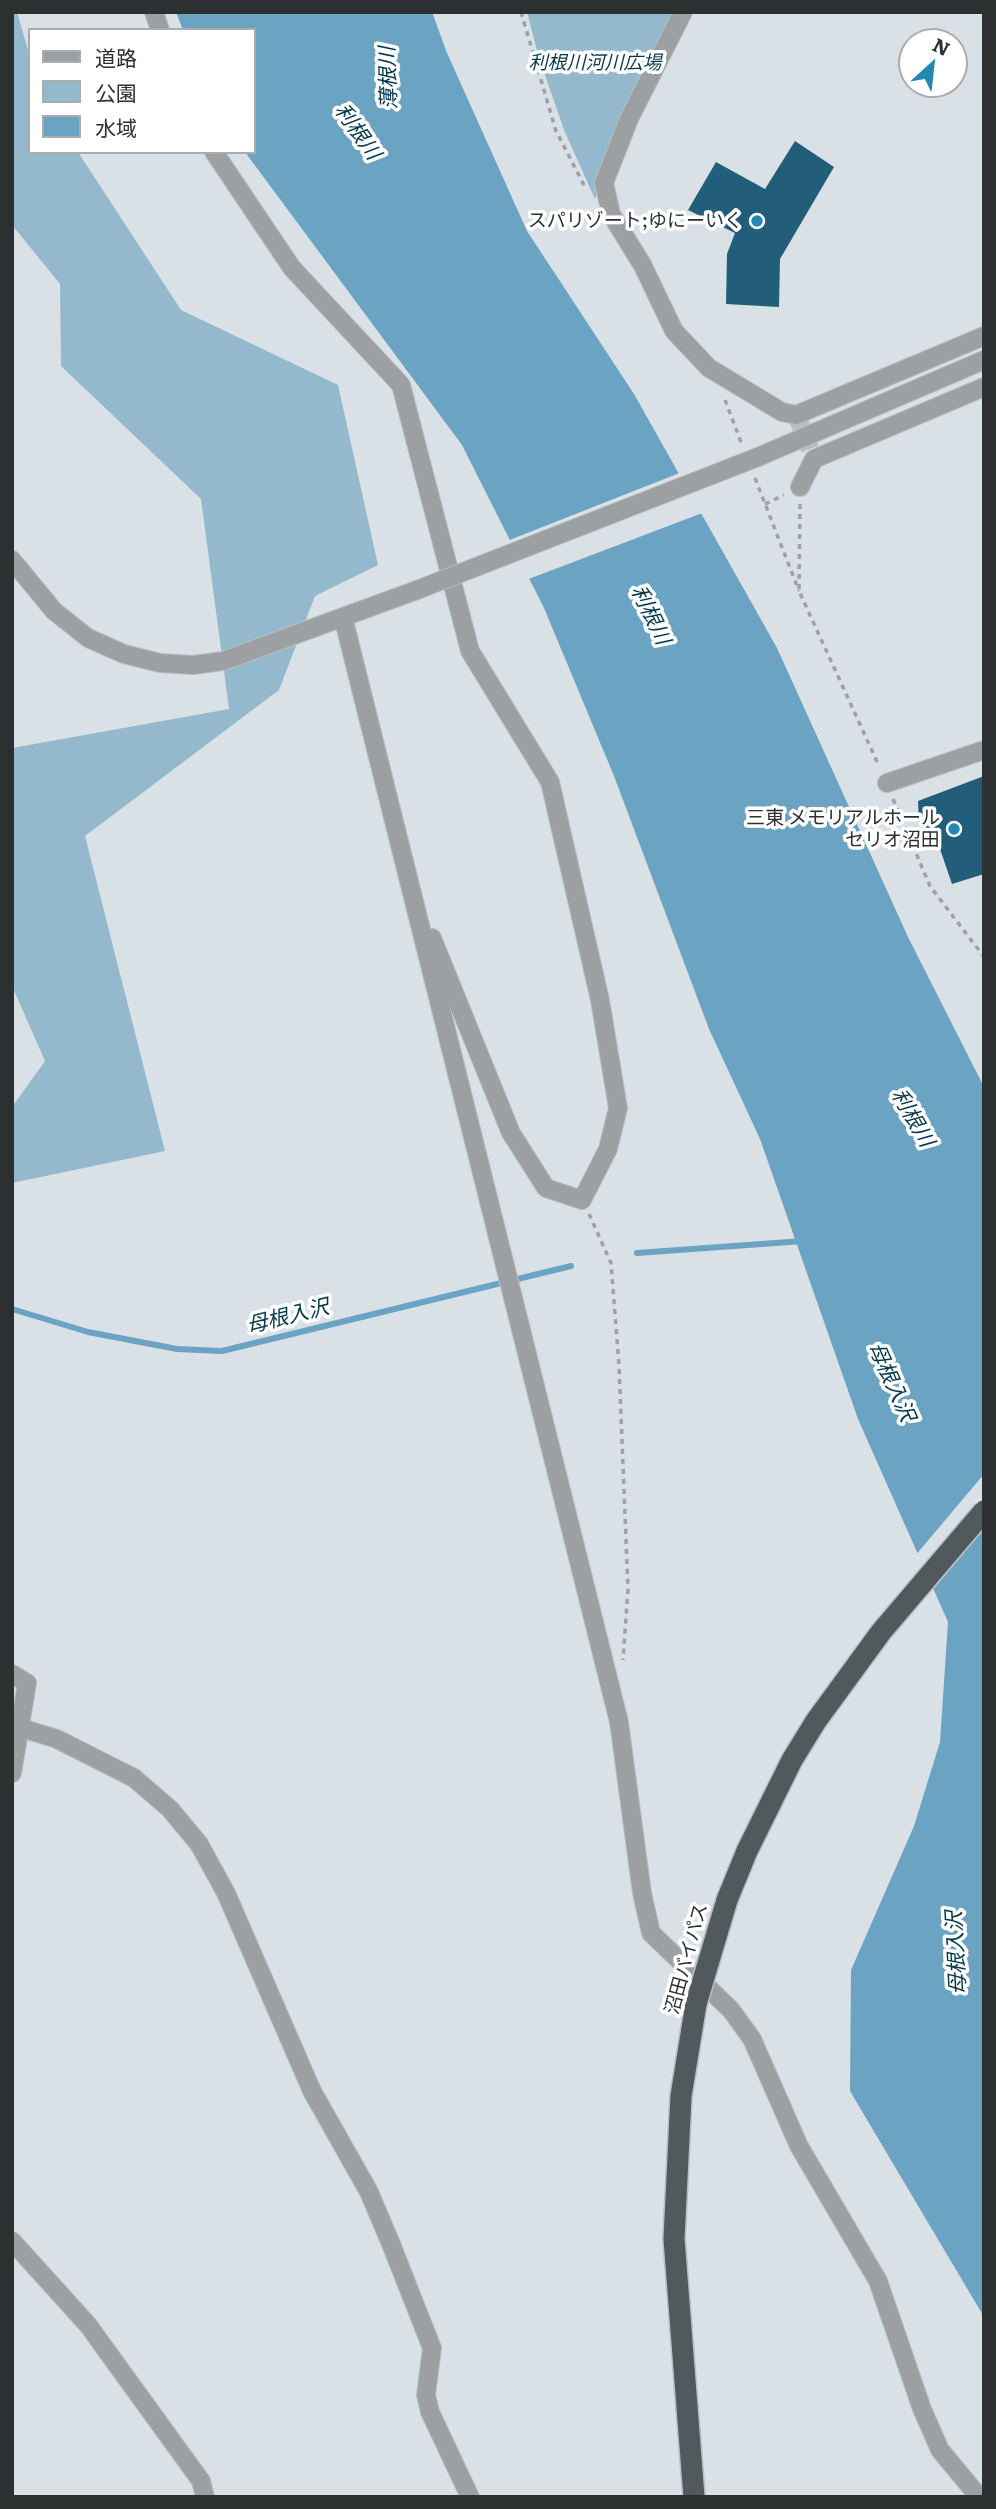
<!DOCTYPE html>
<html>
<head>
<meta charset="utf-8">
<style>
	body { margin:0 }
	#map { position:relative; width:996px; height:2509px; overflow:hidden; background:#d9e1e6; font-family:Literata,"Noto Sans JP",serif }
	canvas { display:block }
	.frame { position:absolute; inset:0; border:14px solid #2d3031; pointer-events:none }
	.legend { position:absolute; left:28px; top:28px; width:228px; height:126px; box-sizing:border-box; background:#fff; border:2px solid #abacad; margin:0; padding:9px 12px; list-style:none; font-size:21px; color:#2d3031 }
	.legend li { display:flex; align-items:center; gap:14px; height:35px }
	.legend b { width:35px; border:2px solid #abacad }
	.north { position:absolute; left:898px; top:28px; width:70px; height:70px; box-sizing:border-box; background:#fff; border:2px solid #abacad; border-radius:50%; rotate:27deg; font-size:19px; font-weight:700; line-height:28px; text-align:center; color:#2d3031 }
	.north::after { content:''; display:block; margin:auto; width:24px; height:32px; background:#2487b2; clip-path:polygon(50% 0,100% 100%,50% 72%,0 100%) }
</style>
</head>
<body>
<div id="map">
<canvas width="996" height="2509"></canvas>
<div class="frame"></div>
<ul class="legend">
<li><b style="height:9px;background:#9da0a2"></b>道路</li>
<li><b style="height:19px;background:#95b9cc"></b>公園</li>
<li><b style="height:19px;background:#6aa4c2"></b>水域</li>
</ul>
<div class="north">N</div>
</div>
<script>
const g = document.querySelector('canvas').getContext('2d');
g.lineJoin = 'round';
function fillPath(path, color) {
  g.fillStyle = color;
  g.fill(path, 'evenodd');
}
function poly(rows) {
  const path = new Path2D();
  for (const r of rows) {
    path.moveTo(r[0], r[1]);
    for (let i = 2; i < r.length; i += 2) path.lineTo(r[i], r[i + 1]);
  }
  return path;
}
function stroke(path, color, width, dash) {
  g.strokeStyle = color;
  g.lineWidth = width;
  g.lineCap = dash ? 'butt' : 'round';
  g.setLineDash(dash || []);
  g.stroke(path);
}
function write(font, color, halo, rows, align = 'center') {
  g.font = font + ' Literata,"Noto Sans JP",serif';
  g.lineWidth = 7;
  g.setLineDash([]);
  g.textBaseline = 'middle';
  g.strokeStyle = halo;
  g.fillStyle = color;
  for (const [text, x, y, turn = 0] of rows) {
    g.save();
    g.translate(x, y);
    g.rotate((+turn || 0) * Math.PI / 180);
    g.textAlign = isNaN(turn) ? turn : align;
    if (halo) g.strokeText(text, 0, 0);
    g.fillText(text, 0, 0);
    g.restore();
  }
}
fillPath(poly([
	[12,12,17,12,30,57,30,152,78,152,181,310,338,385,378,565,315,596,279,690,85,836,165,1151,12,1183,12,1107,45,1061,12,986,12,748,229,709,201,499,61,366,60,284,12,225],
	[527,12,678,12,625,115,595,199,564,130,538,55]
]), '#95b9cc');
fillPath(poly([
	[176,12,432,12,447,53,527,231,634,394,777,648,908,937,984,1087,984,2317,850,2091,851,1970,914,1826,940,1742,948,1622,858,1419,760,1139,709,1029,614,776,544,608,462,445,245,152,254,152,254,30,183,30]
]), '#6aa4c2');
fillPath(poly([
	[682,472,705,512,526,580,507,541],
	[984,1474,984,1529,931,1592,915,1556]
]), '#d9e1e6');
stroke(poly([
	[637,1253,803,1241],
	[12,1309,88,1332,177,1349,222,1351,571,1266]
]), '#6aa4c2', 6);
fillPath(poly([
	[795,141,834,167,780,259,779,307,726,304,727,254,735,233,688,210,716,162,765,189],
	[984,776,984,874,952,884,940,849,919,824,918,801]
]), '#225e79');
stroke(poly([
	[797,417,810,449]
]), '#b7bec2', 18, [18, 9]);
const minor = poly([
	[154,12,160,30],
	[683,12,629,119,604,183,611,214,643,266,674,331,709,368,782,412,796,415,984,336],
	[214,152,292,268,401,385,470,651,550,782,600,1000,618,1108,608,1149,582,1200,546,1188,511,1133,432,938],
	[758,457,984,360],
	[800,487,814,459,984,387],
	[12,560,54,611,88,638,124,654,160,663,193,665,223,661,417,590],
	[343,617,619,1722,642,1893,651,1933,731,2010,752,2039,799,2146,878,2281,922,2409,940,2450,979,2497],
	[887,783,984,750],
	[12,1674,27,1683,12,1773],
	[18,1727,57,1739,134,1778,170,1809,199,1844,226,1893,312,2091,369,2192,391,2244,432,2348,426,2395,430,2412,470,2497],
	[12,2241,88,2325,201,2481,205,2497]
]);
const highway = poly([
	[694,2497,674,2239,681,2096,696,2004]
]);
stroke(minor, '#b7bec2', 20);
stroke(highway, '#b7bec2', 24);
stroke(poly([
	[521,12,556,131,585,187],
	[725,400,742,445],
	[755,478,799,591],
	[765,504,784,495],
	[800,504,799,591,879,766],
	[893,799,930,886,984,957],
	[589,1214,611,1263,619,1365,628,1589,623,1660]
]), '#9ca2a6', 3.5, [5, 5]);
stroke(minor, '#9da0a2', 18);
stroke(highway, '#52595c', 21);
const minorBridge = poly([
	[417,590,758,457]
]);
const highwayBridge = poly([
	[696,2004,727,1900,747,1851,792,1760,816,1721,881,1632,984,1511]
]);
stroke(minorBridge, '#b7bec2', 20, []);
stroke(highwayBridge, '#b7bec2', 24, []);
stroke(minorBridge, '#9da0a2', 18);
stroke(highwayBridge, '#52595c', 21);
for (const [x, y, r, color] of [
	[757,221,7,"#2487b2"],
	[954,829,7,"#2487b2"]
]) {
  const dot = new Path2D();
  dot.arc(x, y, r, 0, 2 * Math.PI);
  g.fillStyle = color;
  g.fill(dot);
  stroke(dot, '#fff', 2.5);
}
write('italic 19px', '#053a4f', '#fff', [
	["利根川河川広場",595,63]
]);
write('19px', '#2d3031', '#fff', [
	["スパリゾート;ゆにーいく",743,221],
	["三東 メモリアルホール",940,818],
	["セリオ沼田",940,840]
], 'right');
write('19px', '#2d3031', '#fff', [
	["沼田バイパス",687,1959,-75]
]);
write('italic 21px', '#02374c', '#fff', [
	["薄根川",389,78,-92],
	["利根川",357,132,55],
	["利根川",650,615,64],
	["利根川",912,1118,60],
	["母根入沢",288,1317,-14],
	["母根入沢",891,1382,66],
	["母根入沢",957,1953,-93]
]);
</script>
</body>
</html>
